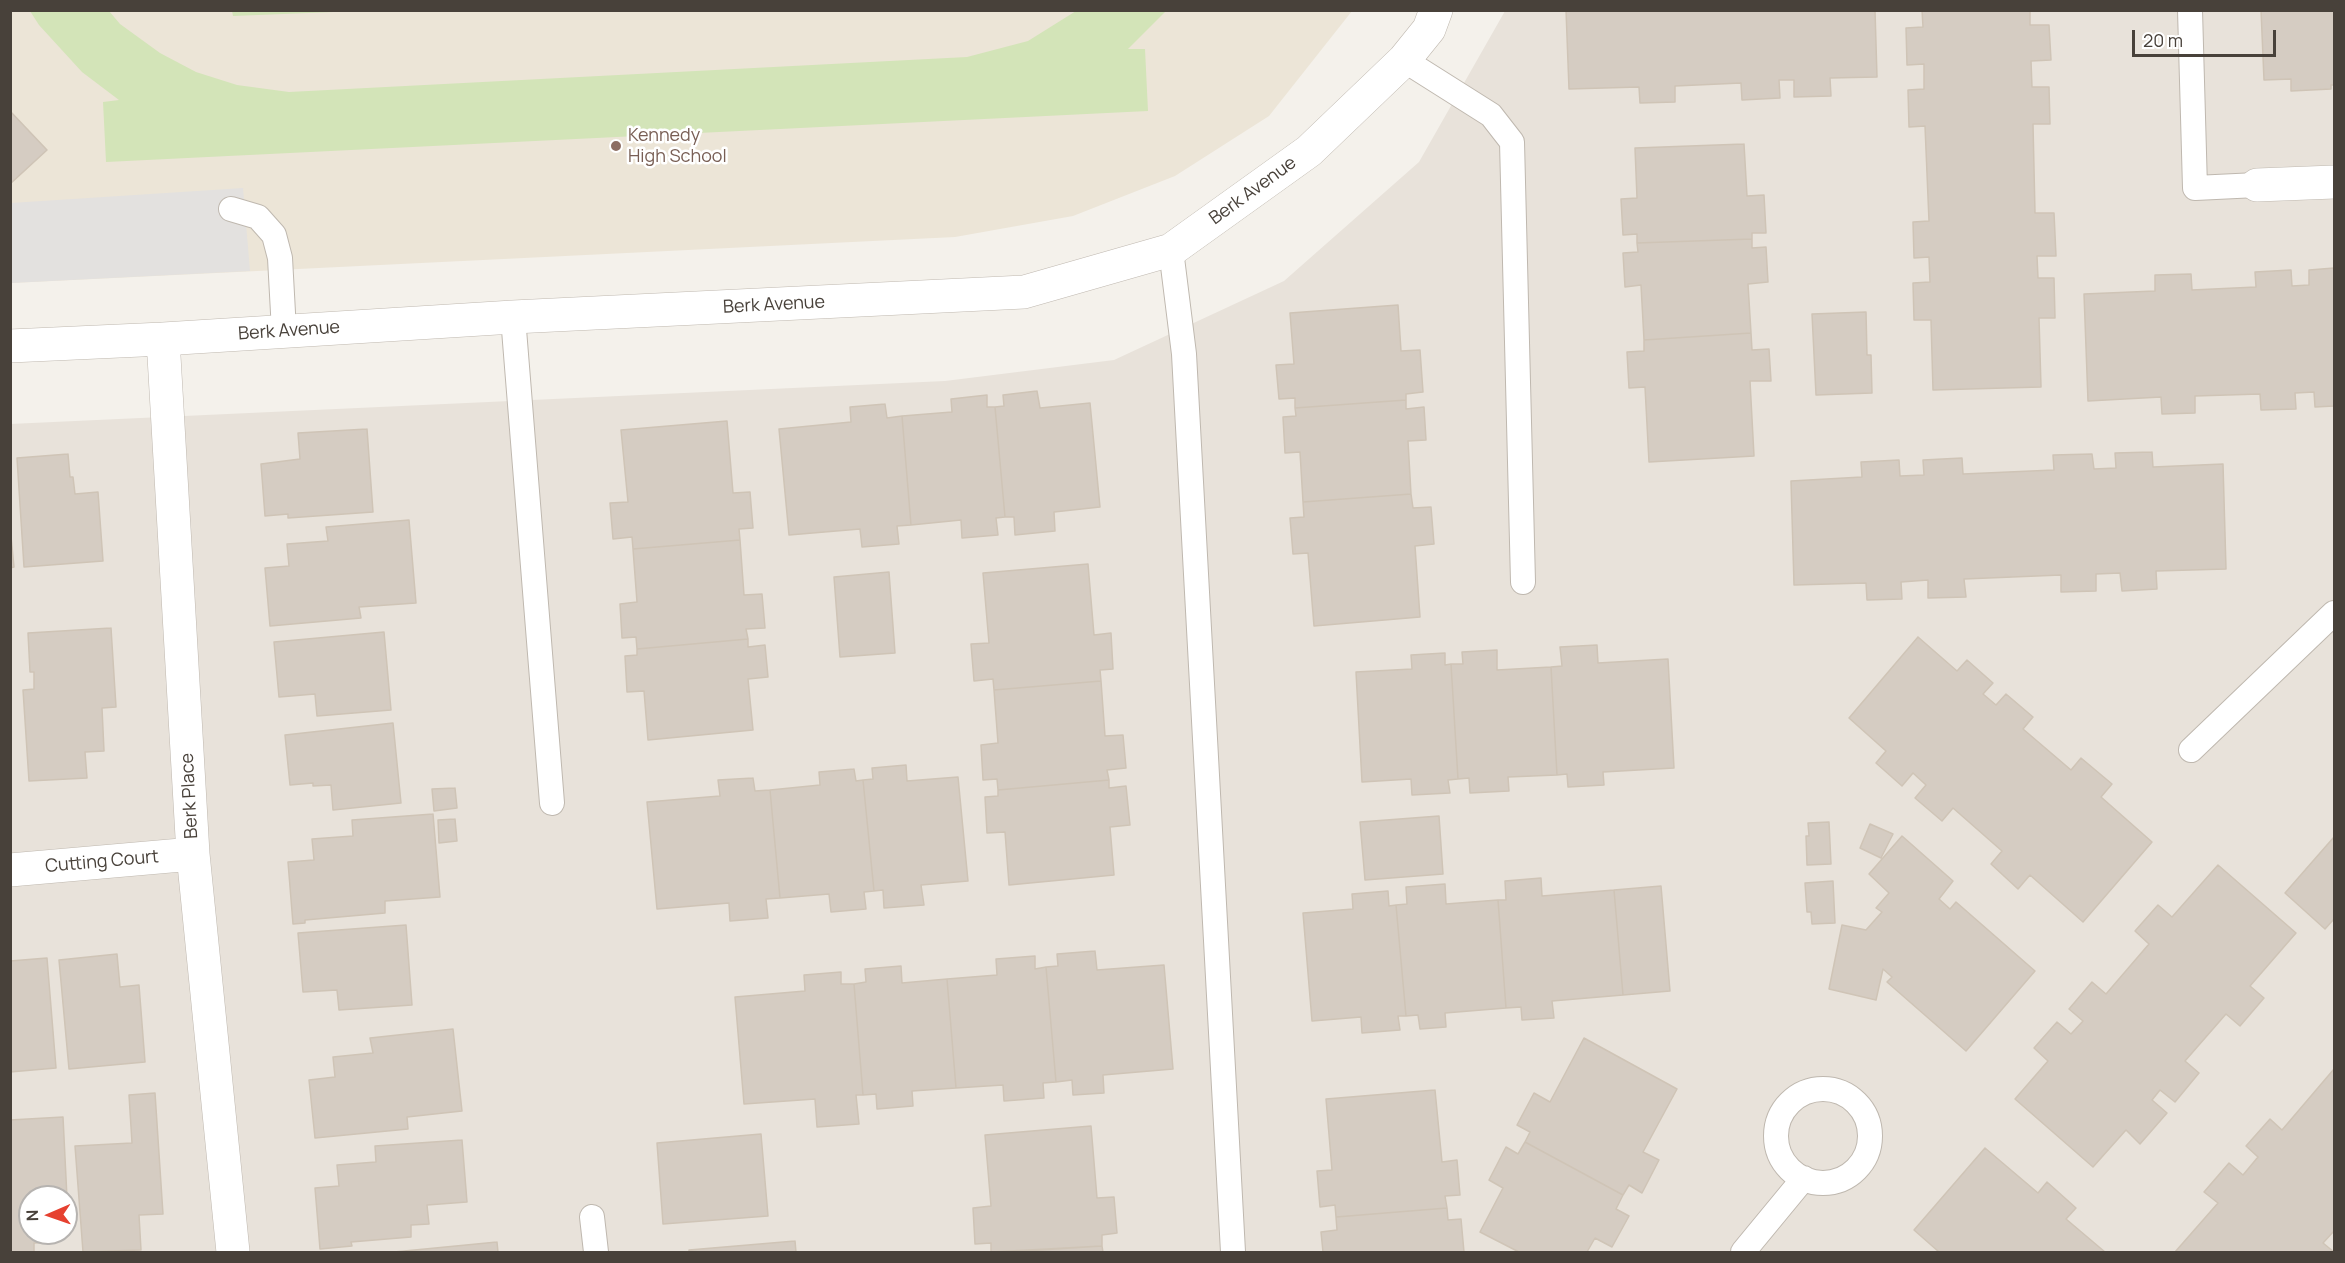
<!DOCTYPE html>
<html>
<head>
<meta charset="utf-8">
<style>
	body { margin:0 }
	#map { position:relative; width:2345px; height:1263px; overflow:hidden; background:#f4f1eb; font-family:Manrope,sans-serif }
	canvas { display:block }
	.frame { position:absolute; inset:0; border:12px solid #48413a; pointer-events:none }
	.north { position:absolute; left:18px; top:1185px; width:60px; height:60px; box-sizing:border-box; background:#fff; border:2px solid #b6b3b0; border-radius:50%; rotate:268deg; font-size:16px; font-weight:700; line-height:24px; text-align:center; color:#48413a }
	.north::after { content:''; display:block; margin:auto; width:21px; height:27px; background:#e64130; clip-path:polygon(50% 0,100% 100%,50% 72%,0 100%) }
	.scale { position:absolute; left:2132px; top:30px; width:144px; height:27px; box-sizing:border-box; border:3px solid #48413a; border-top:0; padding-left:8px; font-size:18px; line-height:21px; white-space:nowrap; color:#48413a; -webkit-text-stroke:4px #fff; paint-order:stroke }
</style>
</head>
<body>
<div id="map">
<canvas width="2345" height="1263"></canvas>
<div class="frame"></div>
<div class="north">N</div>
<div class="scale">20 m</div>
</div>
<script>
const g = document.querySelector('canvas').getContext('2d');
g.lineJoin = 'round';
function fillPath(path, color) {
  g.fillStyle = color;
  g.fill(path, 'evenodd');
}
function poly(rows) {
  const path = new Path2D();
  for (const r of rows) {
    if (r.length === 3) {
      path.moveTo(r[0] + r[2], r[1]);
      path.arc(r[0], r[1], r[2], 0, 2 * Math.PI);
      continue;
    }
    path.moveTo(r[0], r[1]);
    for (let i = 2; i < r.length; i += 2) path.lineTo(r[i], r[i + 1]);
  }
  return path;
}
function stroke(path, color, width, dash) {
  g.strokeStyle = color;
  g.lineWidth = width;
  g.lineCap = dash ? 'butt' : 'round';
  g.setLineDash(dash || []);
  g.stroke(path);
}
function write(font, color, halo, rows, align = 'center') {
  g.font = font + ' Manrope,sans-serif';
  g.lineWidth = 5;
  g.setLineDash([]);
  g.textBaseline = 'middle';
  g.strokeStyle = halo;
  g.fillStyle = color;
  for (const [text, x, y, turn = 0] of rows) {
    g.save();
    g.translate(x, y);
    g.rotate((+turn || 0) * Math.PI / 180);
    g.textAlign = isNaN(turn) ? turn : align;
    if (halo) g.strokeText(text, 0, 0);
    g.fillText(text, 0, 0);
    g.restore();
  }
}
fillPath(poly([
	[1505,11,2334,11,2334,1252,11,1252,10,424,945,381,1114,360,1284,281,1419,162],
	[30,1197,66,1197,66,1233,30,1233]
]), '#e8e2da');
fillPath(poly([
	[11,11,1352,11,1269,116,1175,176,1073,216,955,237,11,283]
]), '#ece5d7');
fillPath(poly([
	[30,11,109,11,120,24,160,53,196,72,237,85,289,92,967,57,1028,41,1076,11,1166,11,1128,49,1145,49,1148,111,106,162,103,102,119,100,82,72,39,25],
	[232,11,232,10,359,11,233,16]
]), '#d3e4b8');
fillPath(poly([
	[243,188,250,271,11,283,11,203]
]), '#e3e1df');
const building = poly([
	[1566,10,1875,10,1877,77,1830,78,1831,96,1794,97,1794,80,1779,80,1780,98,1742,100,1741,83,1675,86,1675,102,1640,103,1639,87,1569,89,1566,10],
	[1922,10,2030,10,2030,25,2049,25,2051,60,2031,61,2032,87,2049,87,2050,124,2033,124,2035,213,2054,213,2056,256,2037,256,2038,278,2054,278,2055,318,2039,318,2041,387,1933,390,1931,320,1914,320,1913,283,1930,282,1929,257,1914,258,1913,222,1929,221,1925,126,1909,127,1908,90,1924,89,1924,64,1907,65,1906,28,1923,27,1922,10],
	[2261,10,2334,10,2334,85,2331,85,2331,89,2291,91,2291,79,2264,80,2261,10],
	[10,111,47,150,10,184,10,111],
	[1744,144,1747,196,1764,195,1766,233,1752,233,1752,239,1637,243,1637,234,1623,235,1621,199,1637,198,1635,148,1744,144],
	[1752,239,1752,248,1766,247,1768,282,1748,284,1751,333,1644,340,1641,285,1625,287,1623,253,1638,252,1637,243,1752,239],
	[2334,268,2334,406,2315,407,2314,392,2295,393,2296,409,2261,410,2260,394,2195,396,2195,413,2162,414,2161,397,2088,401,2084,294,2155,291,2155,275,2191,274,2192,290,2256,287,2255,272,2291,270,2292,286,2309,285,2309,270,2334,268],
	[1398,305,1401,351,1420,350,1423,392,1406,394,1406,400,1295,408,1295,398,1279,399,1276,365,1294,364,1290,313,1398,305],
	[1866,312,1867,355,1871,355,1872,393,1816,395,1812,314,1866,312],
	[1751,333,1752,350,1769,349,1771,381,1750,381,1754,456,1649,462,1645,387,1629,388,1627,352,1644,351,1644,340,1751,333],
	[1037,391,1040,408,1090,403,1100,507,1054,512,1055,531,1015,535,1014,517,1005,517,995,407,1004,406,1003,395,1037,391],
	[987,395,987,407,995,407,1005,517,996,518,998,535,962,538,961,520,911,525,902,416,952,412,951,399,987,395],
	[1406,400,1406,409,1424,407,1426,440,1408,441,1411,494,1303,502,1300,452,1285,453,1283,417,1296,416,1295,408,1406,400],
	[885,404,887,418,902,416,911,525,897,526,899,544,862,547,860,529,789,535,779,429,851,422,850,407,885,404],
	[727,421,733,493,750,492,753,528,739,529,740,540,633,549,632,537,613,539,610,503,628,502,621,430,727,421],
	[367,429,373,512,288,518,288,514,265,516,261,464,300,459,298,433,367,429],
	[2152,452,2153,467,2223,464,2226,569,2156,571,2157,589,2122,591,2120,573,2096,574,2096,591,2061,592,2061,575,1964,579,1966,597,1928,598,1928,580,1901,582,1902,599,1867,600,1866,583,1794,585,1791,481,1862,477,1861,462,1899,460,1900,476,1924,475,1923,460,1962,458,1963,474,2054,470,2053,455,2092,454,2094,469,2116,468,2115,453,2152,452],
	[68,454,70,477,73,477,75,494,98,492,103,561,24,567,17,458,68,454],
	[1411,494,1413,508,1431,507,1434,544,1415,546,1420,617,1314,626,1308,553,1293,554,1290,518,1304,517,1303,502,1411,494],
	[409,520,416,603,359,607,361,618,270,626,265,568,289,566,287,544,328,541,326,527,409,520],
	[10,526,14,567,10,568,10,526],
	[740,540,744,595,762,594,765,628,746,629,748,639,637,649,636,637,622,638,620,604,637,602,633,549,740,540],
	[1088,564,1094,635,1111,633,1113,669,1100,670,1101,681,994,690,993,679,974,681,971,644,989,643,983,573,1088,564],
	[889,572,895,653,840,657,834,577,889,572],
	[111,628,116,707,102,708,104,751,85,752,87,778,29,781,23,690,34,689,34,672,30,672,28,633,111,628],
	[384,632,391,710,317,716,315,694,279,697,274,642,384,632],
	[1918,637,1957,671,1967,660,1993,683,1983,694,1996,705,2006,694,2033,717,2023,729,2071,770,2081,758,2112,784,2101,797,2152,842,2083,922,2030,875,2018,889,1991,864,2002,851,1953,808,1942,821,1915,798,1926,785,1913,773,1902,786,1876,763,1886,751,1849,718,1918,637],
	[748,639,748,647,765,645,768,677,748,679,753,730,648,740,644,691,627,692,625,656,637,655,637,649,748,639],
	[1597,645,1598,663,1668,659,1674,768,1603,772,1604,785,1568,787,1567,774,1557,775,1551,667,1562,666,1560,647,1597,645],
	[1497,650,1497,670,1551,667,1557,775,1508,777,1509,791,1470,793,1469,778,1458,779,1451,664,1463,664,1462,652,1497,650],
	[1445,653,1445,665,1451,664,1458,779,1448,780,1450,793,1412,795,1411,779,1362,782,1356,672,1412,669,1411,655,1445,653],
	[1101,681,1105,736,1123,735,1126,768,1107,770,1109,780,998,790,997,779,983,780,981,745,998,743,994,690,1101,681],
	[393,723,401,803,333,810,331,785,313,786,313,783,290,785,285,735,393,723],
	[906,765,907,781,958,777,968,881,921,885,924,905,884,908,883,890,874,891,863,780,873,779,872,768,906,765],
	[854,769,856,781,863,780,874,891,864,892,866,909,831,912,829,894,780,898,770,790,820,785,819,772,854,769],
	[753,778,755,791,770,790,780,898,766,899,768,918,730,921,729,903,657,909,647,802,720,796,718,780,753,778],
	[1109,780,1109,788,1126,786,1130,825,1110,827,1114,875,1009,885,1005,832,987,833,985,797,998,796,998,790,1109,780],
	[455,788,457,808,434,811,432,789,455,788],
	[433,814,440,897,385,901,385,913,305,920,305,923,293,924,288,862,314,860,312,839,353,836,352,820,433,814],
	[1439,816,1443,874,1365,880,1360,822,1439,816],
	[455,819,457,841,439,843,438,820,455,819],
	[1829,822,1831,864,1807,865,1806,836,1809,836,1808,823,1829,822],
	[1870,824,1893,834,1881,858,1860,848,1870,824],
	[1902,836,1953,881,1939,899,1950,909,1956,902,2035,971,1966,1051,1887,982,1892,977,1883,969,1876,1000,1829,989,1842,925,1866,930,1882,912,1876,908,1889,893,1869,874,1902,836],
	[2334,837,2334,919,2325,929,2285,893,2334,837],
	[2218,865,2296,933,2250,986,2264,998,2240,1026,2226,1014,2185,1061,2199,1073,2175,1102,2160,1090,2152,1100,2167,1113,2140,1144,2126,1130,2093,1167,2015,1099,2048,1061,2034,1048,2057,1022,2071,1034,2083,1021,2069,1009,2092,982,2106,994,2149,944,2135,931,2158,905,2172,917,2218,865],
	[1541,878,1542,896,1614,890,1623,995,1552,1001,1554,1018,1522,1020,1521,1007,1506,1008,1498,900,1506,900,1505,881,1541,878],
	[1833,881,1835,923,1812,924,1811,912,1807,912,1805,883,1833,881],
	[1445,884,1446,904,1498,900,1506,1008,1445,1013,1446,1027,1420,1029,1418,1015,1406,1016,1396,905,1407,904,1406,887,1445,884],
	[1661,886,1670,991,1623,995,1614,890,1661,886],
	[1388,891,1389,906,1396,905,1406,1016,1398,1016,1400,1030,1362,1033,1361,1017,1312,1021,1303,913,1353,909,1352,894,1388,891],
	[406,925,412,1005,339,1010,337,990,303,992,298,933,406,925],
	[1095,951,1097,970,1164,965,1173,1069,1103,1075,1104,1093,1073,1095,1072,1080,1056,1082,1046,967,1058,966,1057,954,1095,951],
	[117,954,120,987,139,985,145,1062,69,1069,59,960,117,954],
	[1035,956,1035,969,1046,967,1056,1082,1043,1083,1044,1098,1004,1101,1003,1085,956,1088,947,979,997,975,996,959,1035,956],
	[47,958,56,1068,10,1072,10,961,47,958],
	[901,966,902,983,947,979,956,1088,912,1091,913,1106,877,1109,876,1094,863,1095,854,984,866,982,865,969,901,966],
	[841,972,841,984,854,984,863,1095,856,1095,859,1124,817,1127,815,1099,744,1104,735,997,805,991,804,975,841,972],
	[453,1029,462,1111,407,1117,408,1129,315,1138,309,1080,335,1077,333,1057,373,1053,370,1038,453,1029],
	[1584,1038,1677,1089,1643,1152,1659,1160,1642,1193,1629,1185,1623,1195,1525,1142,1530,1132,1517,1125,1534,1093,1550,1102,1584,1038],
	[2334,1069,2334,1231,2323,1243,2334,1252,2175,1252,2218,1203,2204,1192,2229,1163,2243,1175,2258,1157,2246,1146,2270,1119,2282,1130,2334,1069],
	[1435,1090,1442,1162,1457,1160,1460,1195,1445,1196,1447,1208,1336,1217,1335,1205,1320,1207,1317,1171,1332,1170,1326,1099,1435,1090],
	[155,1093,163,1214,139,1215,141,1250,83,1252,75,1146,132,1143,129,1095,155,1093],
	[63,1117,67,1198,30,1197,30,1233,54,1233,54,1242,34,1243,34,1252,10,1252,10,1120,63,1117],
	[1091,1126,1097,1198,1114,1197,1117,1233,1102,1235,1102,1246,991,1252,991,1243,975,1244,973,1208,991,1206,985,1135,1091,1126],
	[761,1134,768,1216,663,1224,657,1143,761,1134],
	[462,1140,467,1202,427,1205,429,1224,411,1225,411,1237,351,1242,352,1246,320,1249,315,1188,339,1186,337,1165,376,1162,375,1146,462,1140],
	[1525,1142,1623,1195,1616,1209,1629,1216,1612,1247,1595,1238,1587,1252,1519,1252,1480,1232,1503,1188,1489,1180,1506,1147,1518,1154,1525,1142],
	[1985,1148,2038,1193,2047,1182,2076,1208,2066,1219,2105,1252,1939,1252,1914,1230,1985,1148],
	[1447,1208,1448,1220,1461,1219,1464,1252,1323,1252,1321,1232,1337,1230,1336,1217,1447,1208],
	[795,1241,796,1252,689,1252,689,1250,795,1241],
	[497,1242,498,1252,394,1252,497,1242],
	[1102,1246,1103,1252,1010,1252,1102,1246]
]);
fillPath(building, '#d5ccc2');
stroke(building, '#cfc4b6', 1.5);
const service = poly([
	[2190,10,2195,188,2257,185],
	[1404,60,1491,115,1512,142,1523,582],
	[231,209,258,217,274,235,280,258,284,331],
	[1171,250,1184,354,1233,1252],
	[513,317,552,803],
	[2191,750,2334,613],
	[1823,1136,47],
	[592,1217,596,1252],
	[1743,1252,1804,1178]
]);
const minor = poly([
	[2257,185,2334,182],
	[163,339,193,854,233,1252],
	[10,346,163,339,513,317,1024,292,1171,250,1309,151,1404,60,1429,29,1436,10],
	[10,870,193,854]
]);
stroke(service, '#bfb8af', 26);
stroke(minor, '#bfb8af', 34);
stroke(service, '#fff', 24);
stroke(minor, '#fff', 33);
for (const [x, y, r, color] of [
	[616,146,6,"#8d6e63"]
]) {
  const dot = new Path2D();
  dot.arc(x, y, r, 0, 2 * Math.PI);
  g.fillStyle = color;
  g.fill(dot);
  stroke(dot, '#fff', 2);
}
write('18px', '#785e54', '#fff', [
	["Kennedy",628,136],
	["High School",628,157]
], 'left');
write('18px', '#48413a', '#fff', [
	["Berk Avenue",1253,191,-36],
	["Berk Avenue",774,305,-3],
	["Berk Avenue",289,331,-4],
	["Berk Place",190,796,-93],
	["Cutting Court",102,862,-5]
]);
</script>
</body>
</html>
